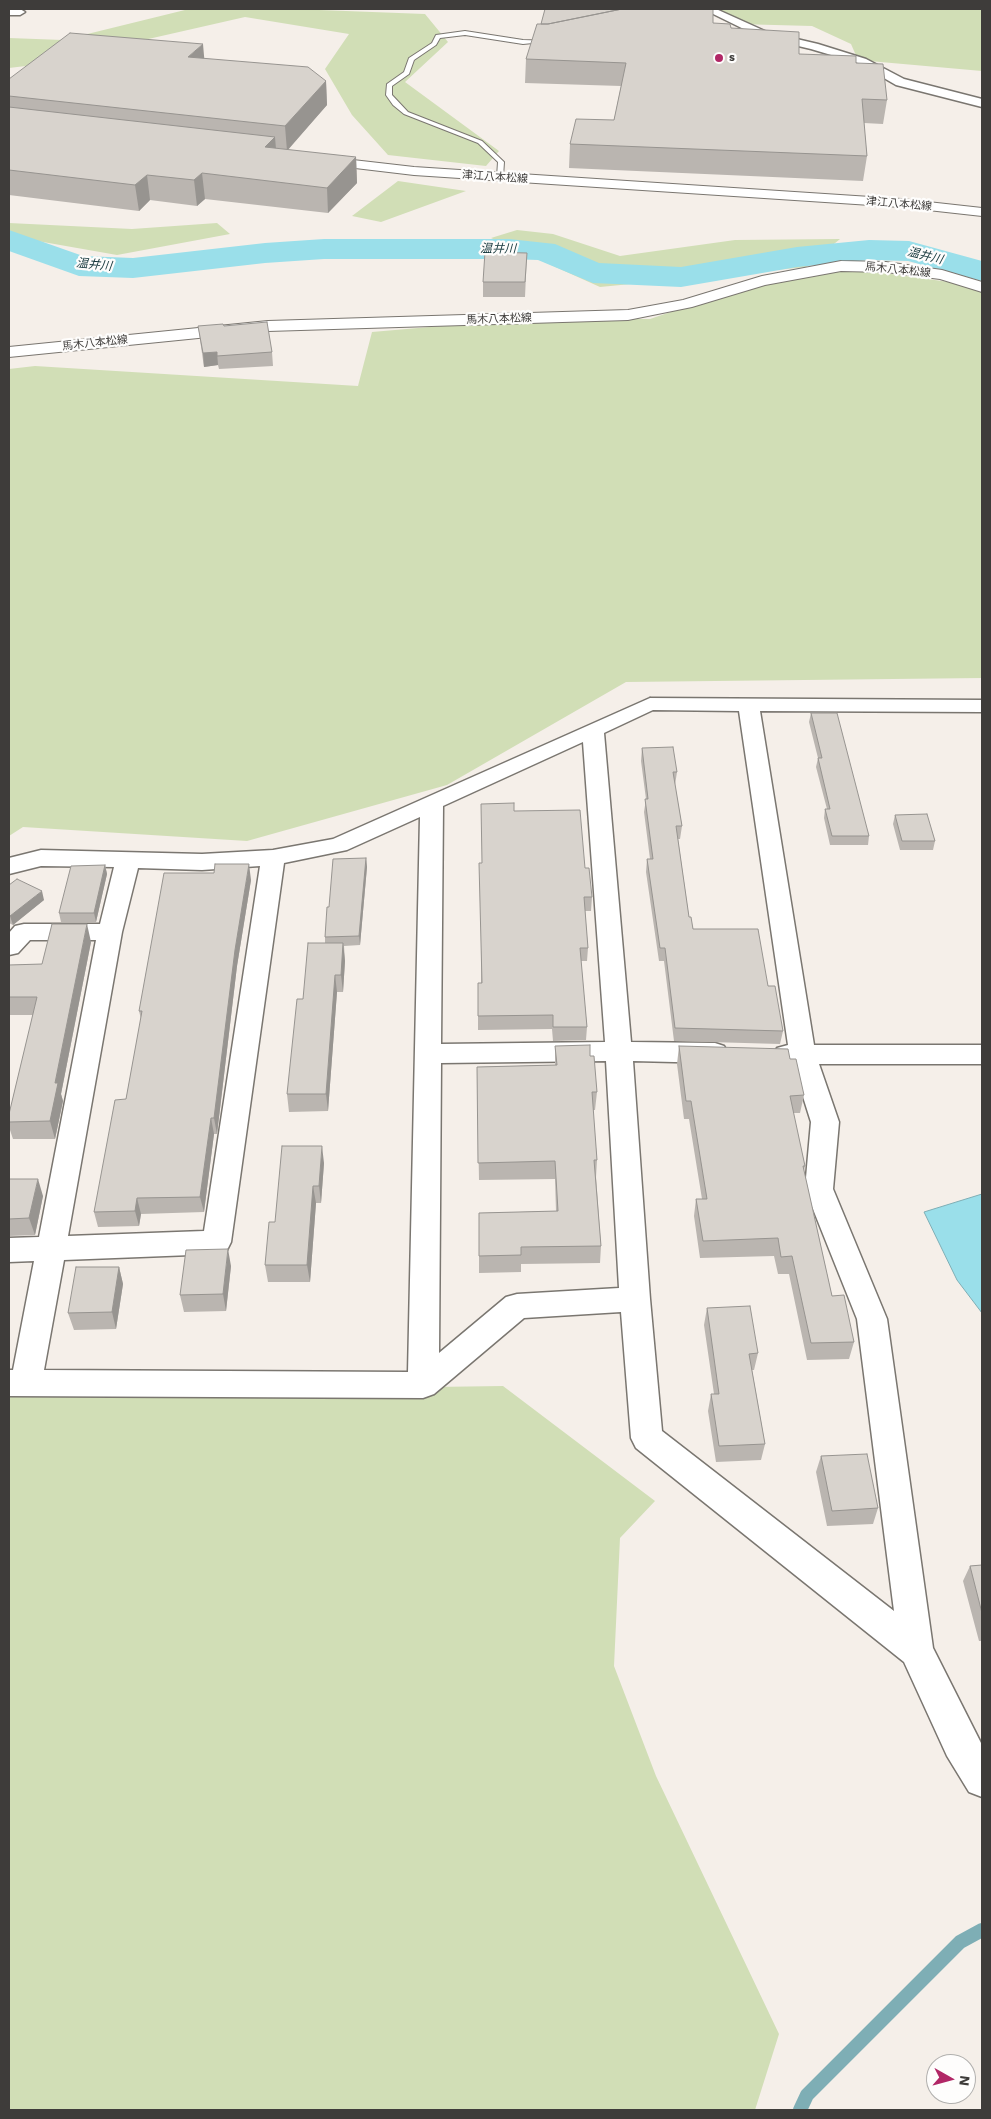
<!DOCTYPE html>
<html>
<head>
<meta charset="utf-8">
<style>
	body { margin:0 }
	#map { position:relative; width:991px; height:2119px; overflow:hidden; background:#f5efe9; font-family:"Work Sans",sans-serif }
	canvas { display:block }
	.frame { position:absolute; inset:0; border:10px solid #3e3c3a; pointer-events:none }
	.north { position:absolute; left:926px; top:2054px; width:50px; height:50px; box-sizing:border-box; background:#fefdfc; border:1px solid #b1b0ae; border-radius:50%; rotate:97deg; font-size:14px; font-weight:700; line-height:20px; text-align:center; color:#3e3c3a }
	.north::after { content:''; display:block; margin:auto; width:18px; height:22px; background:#b12766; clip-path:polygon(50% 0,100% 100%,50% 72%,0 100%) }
</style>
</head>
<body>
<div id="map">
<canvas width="991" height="2119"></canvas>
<div class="frame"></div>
<div class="north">N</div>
</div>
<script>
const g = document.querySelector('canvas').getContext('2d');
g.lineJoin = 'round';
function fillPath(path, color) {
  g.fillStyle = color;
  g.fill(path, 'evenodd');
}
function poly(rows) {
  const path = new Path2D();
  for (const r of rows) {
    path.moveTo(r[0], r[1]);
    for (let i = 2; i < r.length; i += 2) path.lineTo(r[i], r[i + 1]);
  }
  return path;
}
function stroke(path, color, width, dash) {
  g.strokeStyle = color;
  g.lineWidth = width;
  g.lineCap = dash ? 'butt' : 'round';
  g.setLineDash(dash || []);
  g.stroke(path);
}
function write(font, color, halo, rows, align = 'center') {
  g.font = font + ' "Work Sans","Noto Sans JP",sans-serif';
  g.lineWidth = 4.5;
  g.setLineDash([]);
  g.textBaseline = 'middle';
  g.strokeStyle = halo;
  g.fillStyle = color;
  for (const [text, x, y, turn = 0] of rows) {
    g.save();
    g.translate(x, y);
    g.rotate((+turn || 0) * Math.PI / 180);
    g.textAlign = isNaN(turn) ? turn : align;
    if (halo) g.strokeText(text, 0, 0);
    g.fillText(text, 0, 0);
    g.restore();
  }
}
fillPath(poly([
	[189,9,293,9,425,14,448,42,405,82,499,151,486,166,388,155,352,115,325,69,349,34,245,17,34,65,9,68,9,38,63,40],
	[715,9,982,9,982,71,858,60,851,44,812,26,737,24],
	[398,181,466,191,381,222,352,216],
	[9,223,132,229,217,223,230,234,117,255,26,239,9,240],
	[517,230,553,234,620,256,735,240,840,239,806,267,600,287,491,238],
	[856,269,956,283,982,292,982,678,626,682,447,785,247,841,23,827,9,836,9,369,35,366,358,386,372,332,522,319,650,319,762,281],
	[503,1386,655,1501,620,1538,614,1666,656,1776,779,2034,755,2110,9,2110,9,1393]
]), '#d1deb6');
const water = poly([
	[982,1194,982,1313,957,1280,924,1212,982,1194]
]);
fillPath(water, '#9adfea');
stroke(water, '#7eaeb5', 1);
stroke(poly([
	[800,2110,807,2095,960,1942,982,1930]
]), '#7eaeb5', 14);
fillPath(poly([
	[9,230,83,256,133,258,265,243,324,239,509,239,555,244,599,263,681,267,797,247,869,240,909,241,982,261,982,281,908,261,869,260,797,267,681,287,593,283,538,260,509,259,324,259,265,263,133,278,79,276,9,251,9,230]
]), '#9adfea');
const service = poly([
	[465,31,523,40,553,41,523,44,465,35,440,38,436,45,414,60,409,74,392,86,392,95,408,112,482,141,504,162,503,177,500,179,497,177,498,162,478,143,404,114,393,105,386,95,387,84,404,72,409,58,432,43,436,35,465,31]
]);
const minor = poly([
	[9,9,20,9,25,12,20,15,9,15,9,9],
	[703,9,716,9,767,32,818,44,866,59,904,79,982,99,982,107,896,85,858,63,811,49,760,37,703,9],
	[650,698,982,700,982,712,760,711,814,1045,982,1045,982,1064,819,1064,839,1122,833,1189,887,1319,933,1648,982,1745,982,1797,969,1792,947,1756,904,1662,636,1448,631,1438,621,1312,524,1318,434,1394,423,1398,9,1396,9,1370,13,1370,34,1261,9,1262,9,1238,39,1237,96,940,30,940,18,953,9,955,9,933,15,926,24,924,100,924,114,867,41,866,9,874,9,858,41,850,202,854,273,850,333,839,650,698],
	[653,710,739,711,788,1045,777,1048,773,1055,777,1062,793,1065,811,1122,805,1189,857,1319,894,1611,662,1431,650,1299,633,1061,715,1063,724,1060,728,1053,724,1046,715,1043,631,1042,604,733,653,710],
	[583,742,605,1042,441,1044,443,806,583,742],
	[420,817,408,1372,44,1370,64,1260,217,1254,227,1250,231,1242,284,863,347,850,420,817],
	[260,866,204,1231,68,1236,122,932,138,868,202,870,260,866],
	[606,1061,619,1288,517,1294,506,1297,439,1353,441,1063,606,1061]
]);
const secondary = poly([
	[318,156,414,167,901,199,982,208,982,216,901,207,414,175,313,163,311,160,313,157,318,156]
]);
const primary = poly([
	[841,261,886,262,942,270,982,282,982,292,940,279,886,272,841,271,765,285,692,307,628,320,268,331,9,357,9,347,268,321,628,310,683,300,762,276,841,261]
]);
stroke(service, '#7a7670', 2);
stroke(minor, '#7a7670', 3);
stroke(secondary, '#7a7670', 2);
stroke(primary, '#7a7670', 2);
fillPath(service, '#fff');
fillPath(minor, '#fff');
fillPath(secondary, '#fff');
fillPath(primary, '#fff');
fillPath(poly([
	[538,9,713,9,713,23,731,28,799,54,856,63,887,100,883,124,864,123,867,156,863,181,569,168,570,144,614,120,621,86,525,83,526,59,541,24,545,10],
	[9,79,326,81,327,105,287,150,356,157,357,183,328,213,205,199,197,206,150,200,139,211,9,195],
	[527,253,525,297,483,297,483,282],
	[198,326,224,326,272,352,273,366,219,369,218,365,204,367],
	[811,713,869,836,868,845,830,845,824,818,825,809,827,809,816,767,818,758,809,722],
	[642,748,677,772,675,785,682,826,680,839,678,839,689,917,693,929,768,986,783,1031,780,1044,674,1041,664,961,659,961,646,872,647,859,650,859,644,812,646,799,641,761],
	[514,811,585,868,592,897,591,911,585,911,588,948,587,961,581,961,587,1027,586,1040,553,1041,552,1029,478,1030,478,983,481,983,482,863],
	[895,815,935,841,933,850,900,850,893,824],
	[366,858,367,867,360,945,344,946,345,961,343,992,337,992,328,1111,289,1112,287,1094,303,999,325,943,325,937,329,907],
	[105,865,107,874,96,922,61,922,59,913],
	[251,880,237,966,217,1134,214,1134,204,1212,141,1214,139,1226,98,1227,94,1212,126,1099,141,1019,139,1011],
	[9,885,44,900,13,925,9,923],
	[91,942,61,1094,63,1101,55,1139,13,1139,9,1127,9,1114,33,1015,9,1015,9,965,42,964],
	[555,1046,590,1056,597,1092,595,1110,593,1110,597,1160,596,1177,601,1246,600,1263,521,1264,521,1272,479,1273,479,1213,556,1211,555,1179,479,1180,477,1067,555,1065],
	[679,1046,790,1059,804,1095,800,1113,793,1113,805,1166,804,1171,832,1296,854,1342,849,1359,807,1360,789,1274,778,1274,774,1256,700,1258,694,1216,696,1199,702,1199,689,1119,684,1119,677,1064],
	[324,1163,321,1203,316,1203,310,1282,268,1282,265,1265,275,1222],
	[9,1179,43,1196,35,1235,9,1236],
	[231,1266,226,1311,184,1312,180,1295],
	[119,1267,123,1284,116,1329,74,1330,68,1313],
	[707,1308,758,1353,754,1370,752,1370,765,1444,761,1460,716,1462,708,1411,711,1394,714,1394,704,1325],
	[821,1456,878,1508,873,1524,827,1526,816,1472],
	[982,1565,982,1641,979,1641,963,1581,970,1566]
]), '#bab5b0');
fillPath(poly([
	[203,44,205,67,188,57],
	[326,81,327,105,287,151,285,126],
	[275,137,277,161,265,147],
	[356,157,357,183,328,213,327,188],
	[202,173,205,199,197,206,194,180],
	[147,175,150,200,139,211,135,185],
	[217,352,218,365,204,367,203,353],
	[366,858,367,867,360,945,359,936],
	[249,864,251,880,237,966,217,1134,214,1118,235,950],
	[105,865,107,874,96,922,94,913],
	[42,891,44,900,13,925,10,916],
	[87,924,91,942,61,1094,63,1101,55,1139,50,1121,55,1083],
	[343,943,345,961,343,992,341,975],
	[335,975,337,992,328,1111,326,1094],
	[211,1118,214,1134,204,1212,200,1197],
	[322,1146,324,1163,321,1203,319,1186],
	[38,1179,43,1196,35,1235,29,1218],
	[313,1186,316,1203,310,1282,307,1265],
	[137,1198,141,1214,139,1226,135,1211],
	[228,1249,231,1266,226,1311,223,1294],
	[119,1267,123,1284,116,1329,112,1312]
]), '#979490');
const building = poly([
	[545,9,622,9,548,24,541,24,545,9],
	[622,9,713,9,713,23,730,24,731,28,799,32,799,54,856,56,856,63,883,64,887,100,862,99,867,156,570,144,576,119,614,120,626,63,526,59,537,24,548,24,622,9],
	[70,33,203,44,188,57,308,67,326,81,285,126,9,96,9,79,70,33],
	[9,107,275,137,265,147,356,157,327,188,202,173,194,180,147,175,135,185,9,170,9,107],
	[485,252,527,253,525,282,483,282,485,252],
	[267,322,272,352,217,356,217,352,203,353,198,326,223,324,224,326,267,322],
	[811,713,837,713,869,836,832,836,825,809,830,809,818,758,822,758,811,713],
	[673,747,677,772,673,772,682,826,676,826,689,917,691,917,693,929,758,929,768,986,775,986,783,1031,675,1028,665,948,660,948,647,859,653,859,645,799,648,799,642,748,673,747],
	[514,803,514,811,580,810,585,868,589,868,592,897,584,897,588,948,580,948,587,1027,553,1027,553,1015,478,1016,478,983,482,983,479,863,482,863,481,804,514,803],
	[927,814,935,841,902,841,895,815,927,814],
	[366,858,359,936,325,937,327,907,329,907,333,859,366,858],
	[215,864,249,864,235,950,214,1118,211,1118,200,1197,137,1198,135,1211,94,1212,115,1100,126,1099,142,1011,139,1011,164,873,214,873,215,864],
	[105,865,94,913,59,913,71,866,105,865],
	[17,879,42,891,10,916,9,915,9,885,17,879],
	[52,924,87,924,55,1083,58,1083,50,1121,9,1122,9,1114,37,997,9,997,9,965,42,964,52,924],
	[308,943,343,943,341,975,335,975,326,1094,287,1094,297,999,303,999,308,943],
	[590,1045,590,1056,594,1056,597,1092,592,1092,597,1160,594,1160,601,1246,521,1247,521,1255,479,1256,479,1213,558,1211,555,1161,478,1163,477,1067,557,1065,555,1046,590,1045],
	[679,1046,788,1049,790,1059,796,1059,804,1095,790,1096,805,1166,803,1166,832,1296,844,1295,854,1342,811,1343,792,1256,781,1257,778,1238,703,1241,696,1199,707,1199,691,1101,686,1101,679,1046],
	[282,1146,322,1146,319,1186,313,1186,307,1265,265,1265,269,1222,275,1222,282,1146],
	[9,1179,38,1179,29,1218,9,1219,9,1179],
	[228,1249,223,1294,180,1295,186,1250,228,1249],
	[76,1267,119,1267,112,1312,68,1313,76,1267],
	[750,1306,758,1353,749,1354,765,1444,719,1446,711,1394,719,1394,707,1308,750,1306],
	[867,1454,878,1508,832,1511,821,1456,867,1454],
	[982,1565,982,1613,970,1566,982,1565]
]);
fillPath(building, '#d8d3cd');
stroke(building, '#979490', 1);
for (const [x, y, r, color] of [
	[719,58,5,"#b12766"]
]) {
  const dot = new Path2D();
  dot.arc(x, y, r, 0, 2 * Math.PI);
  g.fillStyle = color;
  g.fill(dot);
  stroke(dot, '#fefdfc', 2);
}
write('bold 11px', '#3e3c3a', '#fefdfc', [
	["s",729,58]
], 'left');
write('11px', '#3e3c3a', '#fefdfc', [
	["津江八本松線",495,177,4],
	["津江八本松線",899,204,5],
	["馬木八本松線",898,270,6],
	["馬木八本松線",499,319,-2],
	["馬木八本松線",95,343,-6]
]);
write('italic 12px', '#16383d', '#fefdfc', [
	["温井川",498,249,1],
	["温井川",925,256,14],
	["温井川",94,265,6]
]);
</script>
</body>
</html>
